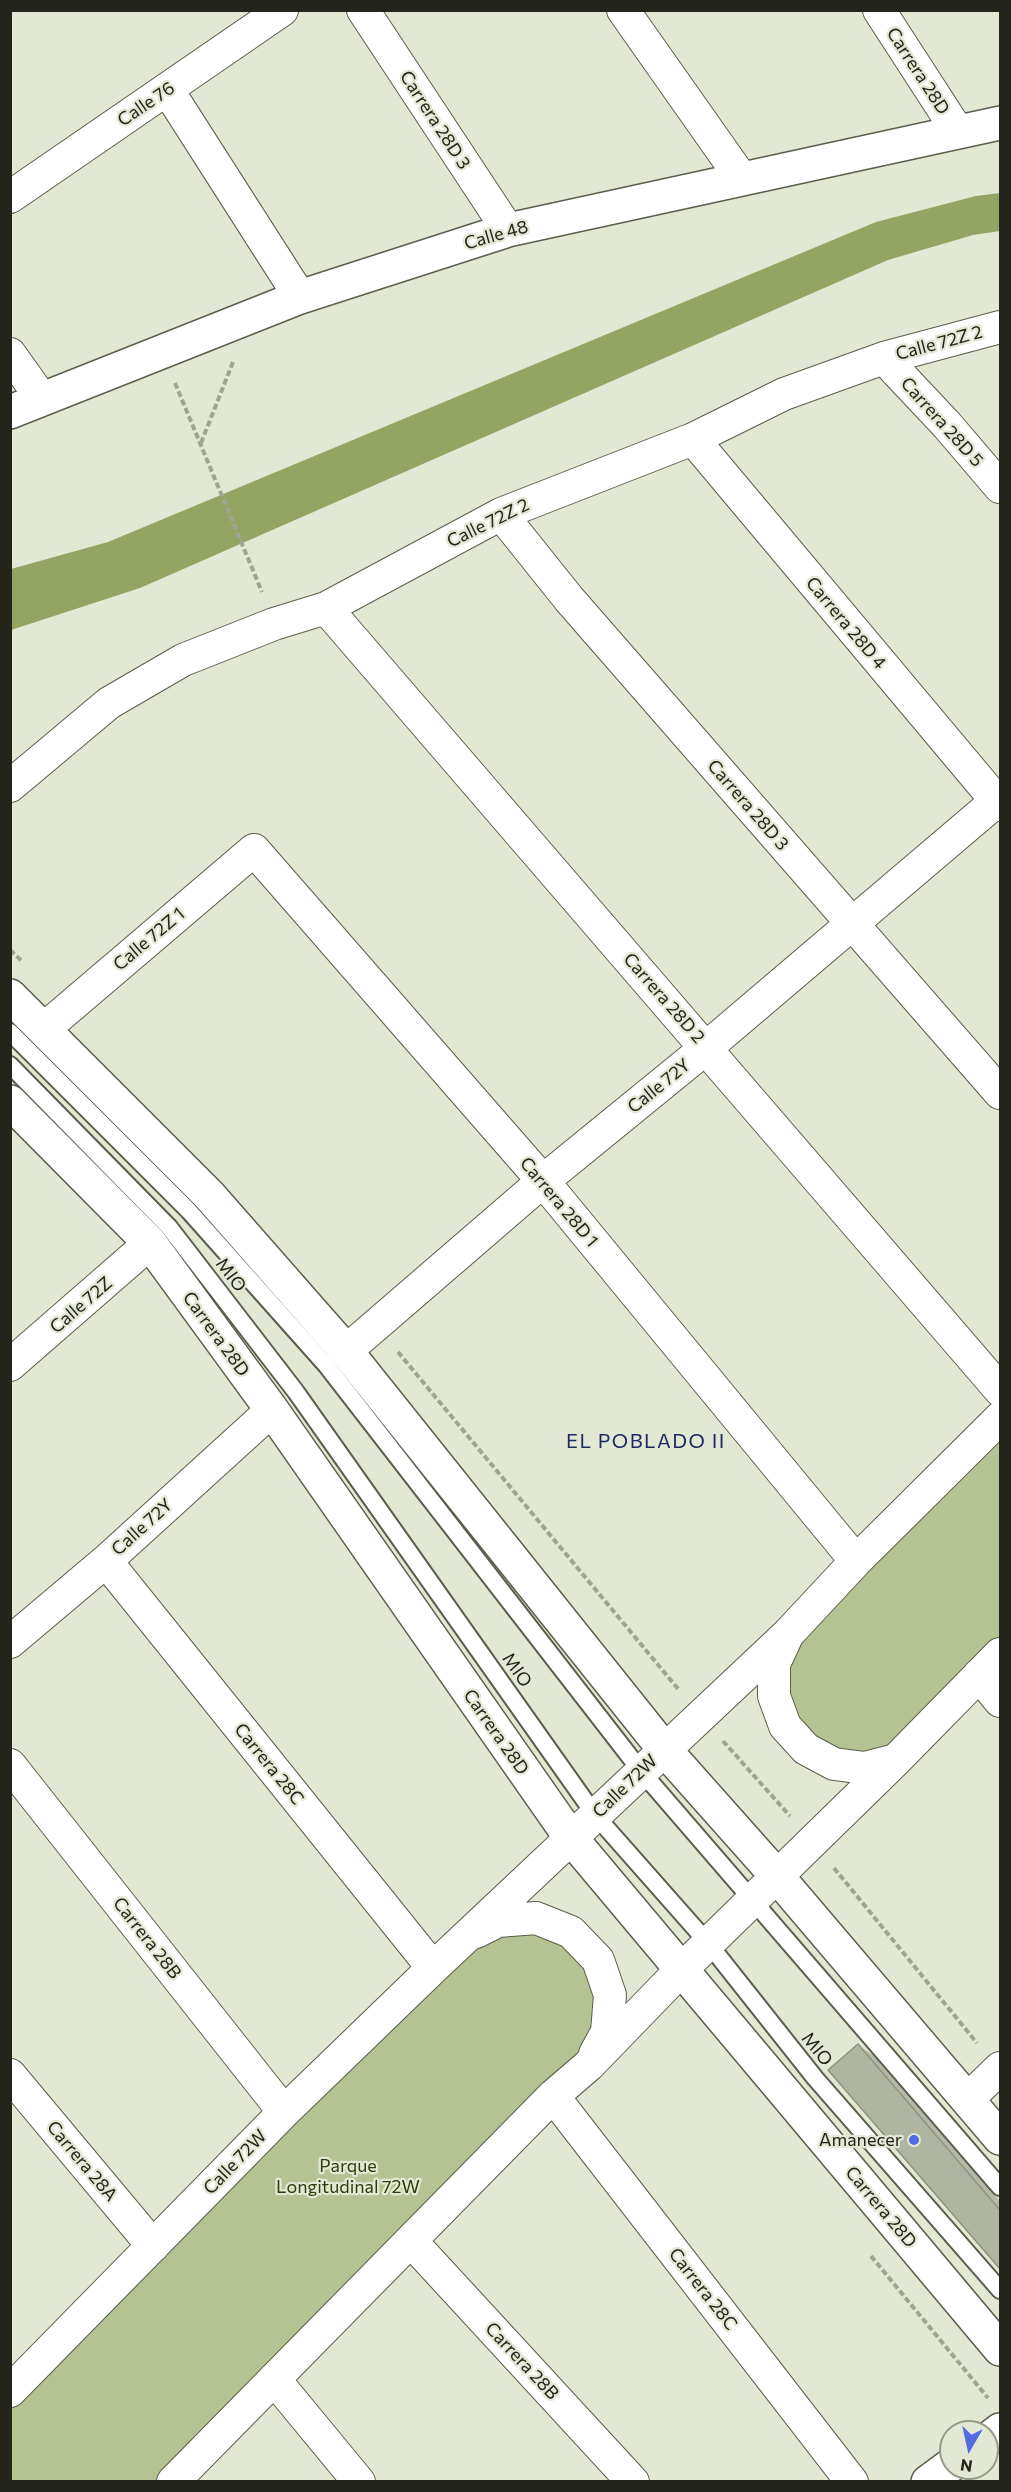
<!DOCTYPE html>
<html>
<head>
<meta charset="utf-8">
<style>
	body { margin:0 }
	#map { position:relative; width:1011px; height:2492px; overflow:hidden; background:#e2e8d3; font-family:Commissioner,sans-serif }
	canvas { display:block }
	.frame { position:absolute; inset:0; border:12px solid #23251d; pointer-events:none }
	.north { position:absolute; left:939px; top:2420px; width:60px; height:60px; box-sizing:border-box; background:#e2e8d3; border:2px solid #969a8a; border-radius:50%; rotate:189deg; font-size:16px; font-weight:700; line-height:24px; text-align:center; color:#23251d }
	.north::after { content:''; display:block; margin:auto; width:21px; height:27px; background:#516ce1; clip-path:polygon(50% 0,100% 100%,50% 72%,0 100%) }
</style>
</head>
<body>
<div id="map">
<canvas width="1011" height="2492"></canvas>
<div class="frame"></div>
<div class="north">N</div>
</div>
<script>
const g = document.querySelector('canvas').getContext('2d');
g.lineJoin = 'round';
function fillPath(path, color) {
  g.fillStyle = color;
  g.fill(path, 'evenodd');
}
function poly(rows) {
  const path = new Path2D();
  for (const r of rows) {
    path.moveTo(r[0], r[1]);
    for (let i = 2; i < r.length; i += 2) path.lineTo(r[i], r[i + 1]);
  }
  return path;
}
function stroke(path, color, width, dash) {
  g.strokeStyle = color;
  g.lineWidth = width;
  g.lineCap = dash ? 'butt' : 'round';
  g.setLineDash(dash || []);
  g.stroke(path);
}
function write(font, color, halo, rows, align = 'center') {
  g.font = font + ' Commissioner,sans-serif';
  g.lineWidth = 4.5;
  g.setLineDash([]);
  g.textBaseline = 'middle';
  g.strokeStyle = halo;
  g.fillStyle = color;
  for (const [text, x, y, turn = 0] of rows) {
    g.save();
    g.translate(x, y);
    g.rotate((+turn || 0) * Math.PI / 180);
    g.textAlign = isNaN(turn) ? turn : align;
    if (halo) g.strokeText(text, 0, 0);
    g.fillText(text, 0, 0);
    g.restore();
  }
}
fillPath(poly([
	[1000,1418,1000,1654,896,1760,806,1749,774,1664],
	[536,1918,598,1960,607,2032,173,2481,11,2481,10,2391,433,1968]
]), '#b5c291');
fillPath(poly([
	[1000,193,1000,231,973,235,888,260,140,588,11,630,11,569,108,542,876,222,976,196]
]), '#94a463');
fillPath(poly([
	[858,2046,877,2057,1000,2201,1000,2267,830,2070]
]), '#0003');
const building = poly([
	[858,2044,1000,2210,1000,2269,828,2070,858,2044]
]);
fillPath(building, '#afb5a1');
stroke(building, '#8d937f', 1.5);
const service = poly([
	[10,1032,189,1211,327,1366,641,1771,1000,2187],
	[10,1065,169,1227,296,1392,595,1815,708,1943,815,2078,1000,2290]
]);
const minor = poly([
	[363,10,508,230],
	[623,10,742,179],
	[879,10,958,132],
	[167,89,300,297],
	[10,197,282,10],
	[10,354,42,399],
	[884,358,947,425,1000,487],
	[693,439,1000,805],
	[501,514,569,599,1000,1093],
	[326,608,1000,1390],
	[10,786,109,703,183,660,274,624,326,608,501,514,693,439,784,394,884,358,1000,327],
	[44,1029,254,850,543,1181,856,1561],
	[346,1351,543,1181,706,1048,1000,798],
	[10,1365,150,1243],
	[106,1561,433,1968],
	[787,1636,774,1664,774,1696,785,1726,806,1749,834,1764,865,1768,896,1760],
	[10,1642,106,1561,272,1410],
	[979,1675,1000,1701],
	[10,1765,284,2112],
	[476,1932,498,1921,536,1918,571,1932,598,1960,610,1995,607,2032,595,2054],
	[10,2075,153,2246],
	[553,2096,852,2482],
	[968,2099,1000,2068],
	[411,2241,633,2482],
	[274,2379,359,2482],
	[10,2391,284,2112,433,1968,787,1635,856,1561,1000,1418],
	[173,2482,553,2096,589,2065,681,1970,896,1760,1000,1654]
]);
const tertiary = poly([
	[10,412,300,297,508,230,1000,123],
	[10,996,209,1195,346,1351,664,1749,776,1875,1000,2138],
	[10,1102,150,1243,272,1410,571,1838,1000,2349],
	[987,2440,1000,2430],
	[928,2482,951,2465]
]);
stroke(service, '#595f4c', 20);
stroke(minor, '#595f4c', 34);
stroke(tertiary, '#595f4c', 36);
stroke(poly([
	[175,383,262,592],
	[201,443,233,362],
	[10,950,23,962],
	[398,1352,679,1690],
	[723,1741,790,1816],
	[834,1868,977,2043],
	[871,2256,988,2398]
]), '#9fa493', 4, [6, 3]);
stroke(service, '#fff', 16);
stroke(minor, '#fff', 32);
stroke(tertiary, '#fff', 33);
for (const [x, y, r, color] of [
	[914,2140,6,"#516ce1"]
]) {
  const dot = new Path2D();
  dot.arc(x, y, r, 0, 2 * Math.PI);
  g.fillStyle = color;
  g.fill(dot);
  stroke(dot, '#e2e8d3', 2);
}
write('18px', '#23251d', '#e2e8d3', [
	["Carrera 28D",918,71,57],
	["Calle 76",146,104,-34],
	["Carrera 28D 3",435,120,57],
	["Calle 48",496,235,-16],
	["Calle 72Z 2",939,343,-15],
	["Carrera 28D 5",942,422,48],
	["Calle 72Z 2",488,523,-26],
	["Carrera 28D 4",846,623,50],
	["Carrera 28D 3",748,805,49],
	["Calle 72Z 1",149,939,-40],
	["Carrera 28D 2",664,998,49],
	["Calle 72Y",659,1086,-39],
	["Carrera 28D 1",559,1202,50],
	["MIO",231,1275,53],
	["Calle 72Z",81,1305,-41],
	["Carrera 28D",216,1334,54],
	["Calle 72Y",142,1527,-42],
	["MIO",517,1670,55],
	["Carrera 28D",496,1732,55],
	["Carrera 28C",269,1764,51],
	["Calle 72W",625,1786,-44],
	["Carrera 28B",147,1938,52],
	["MIO",817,2049,51],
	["Carrera 28A",82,2161,50],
	["Calle 72W",235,2162,-46],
	["Carrera 28D",881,2207,50],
	["Carrera 28C",703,2289,52],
	["Carrera 28B",522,2361,47]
]);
write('18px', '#23251d', '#e2e8d3', [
	["Amanecer",902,2140]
], 'right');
write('18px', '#313b07', '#e2e8d3', [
	["Parque",348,2166],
	["Longitudinal 72W",348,2187]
]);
g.letterSpacing = '1.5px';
write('20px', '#1d2961', '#e2e8d3', [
	["EL POBLADO II",646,1441]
]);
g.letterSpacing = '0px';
</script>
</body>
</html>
